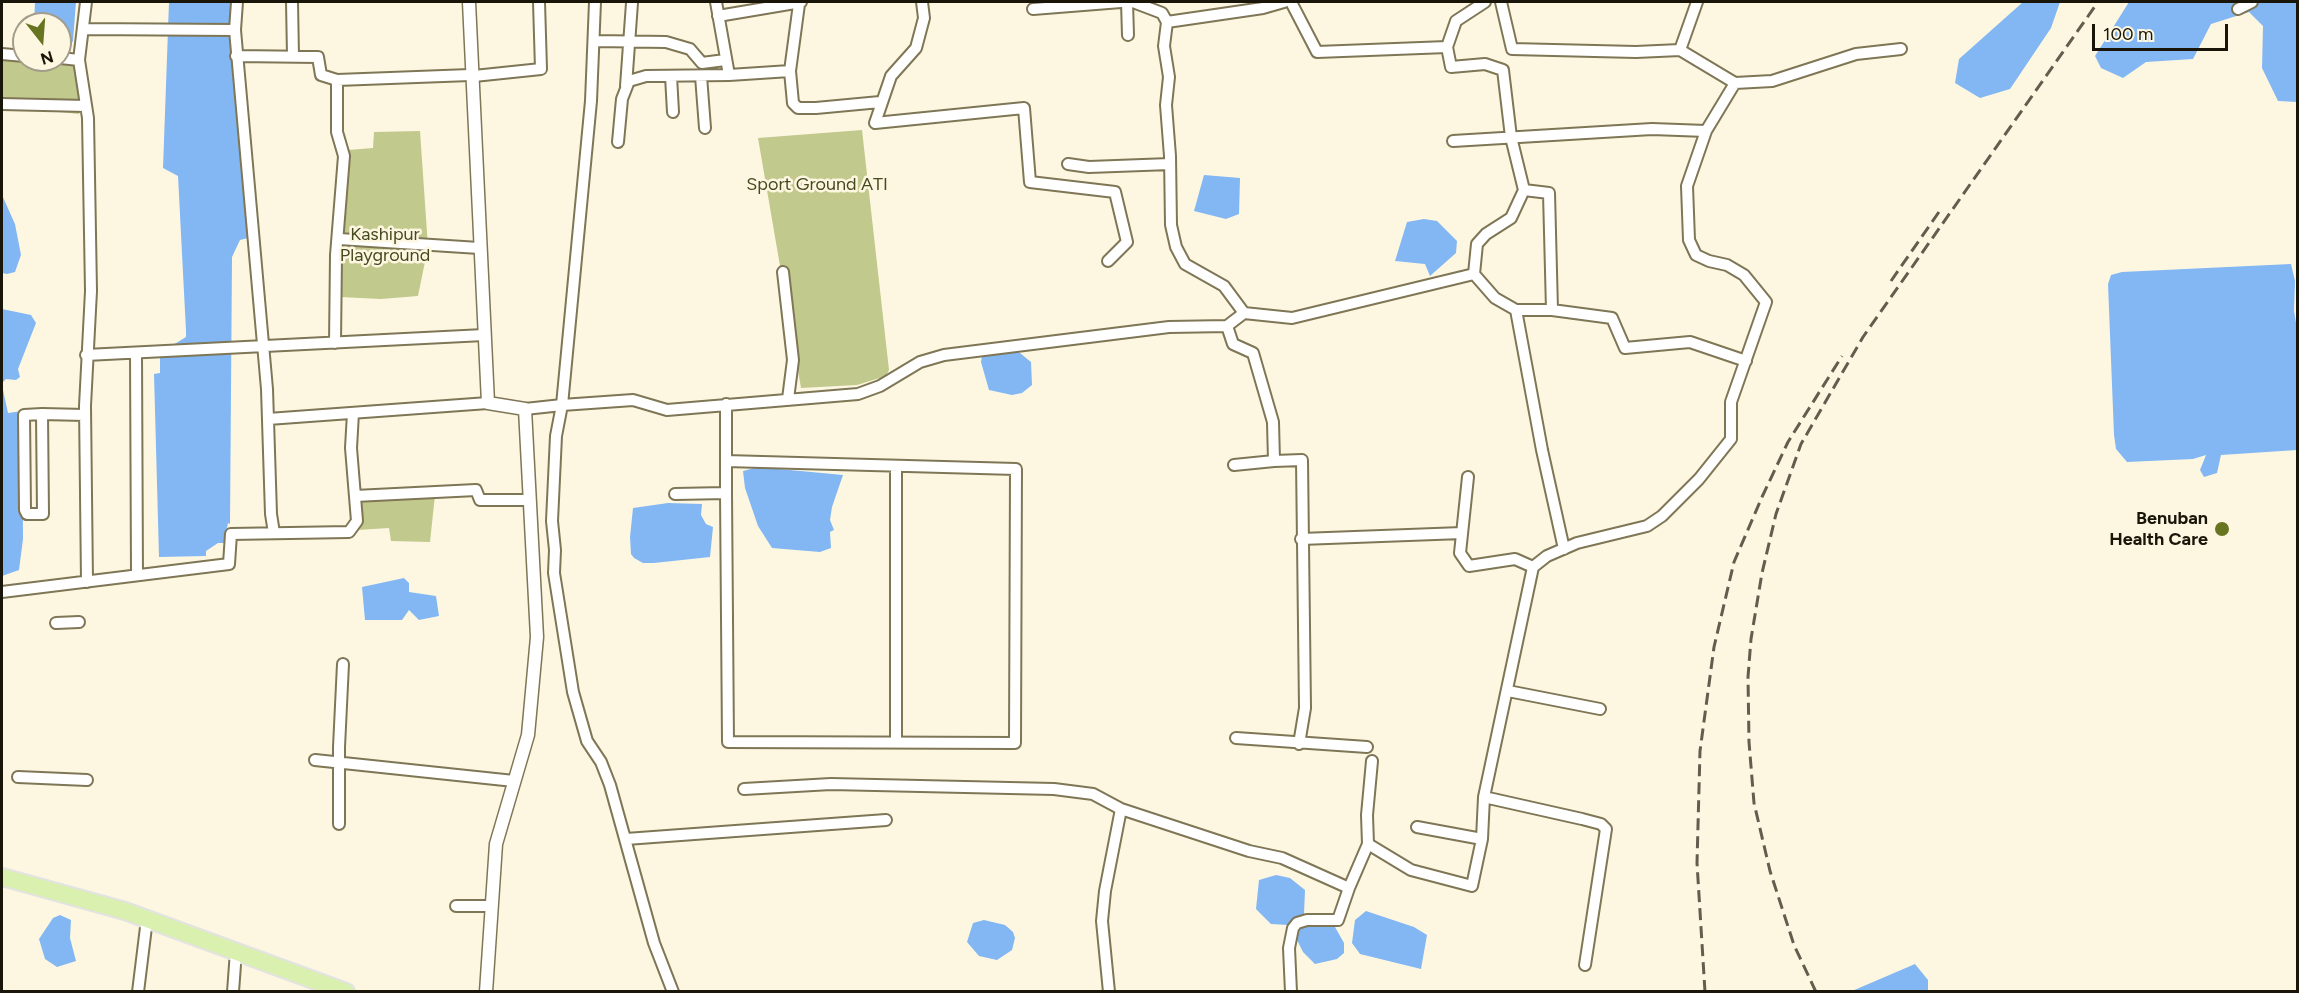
<!DOCTYPE html>
<html>
<head>
<meta charset="utf-8">
<style>
	body { margin:0 }
	#map { position:relative; width:2299px; height:993px; overflow:hidden; background:#fdf7e2; font-family:Figtree,sans-serif }
	canvas { display:block }
	.frame { position:absolute; inset:0; border:3px solid #191509; pointer-events:none }
	.north { position:absolute; left:12px; top:12px; width:60px; height:60px; box-sizing:border-box; background:#fdf7e2; border:2px solid #a29d8b; border-radius:50%; rotate:163deg; font-size:16px; font-weight:700; line-height:24px; text-align:center; color:#191509 }
	.north::after { content:''; display:block; margin:auto; width:21px; height:27px; background:#687520; clip-path:polygon(50% 0,100% 100%,50% 72%,0 100%) }
	.scale { position:absolute; left:2092px; top:24px; width:136px; height:27px; box-sizing:border-box; border:3px solid #191509; border-top:0; padding-left:8px; font-size:18px; line-height:21px; white-space:nowrap; color:#191509; -webkit-text-stroke:4px #fdf7e2; paint-order:stroke }
</style>
</head>
<body>
<div id="map">
<canvas width="2299" height="993"></canvas>
<div class="frame"></div>
<div class="north">N</div>
<div class="scale">100 m</div>
</div>
<script>
const g = document.querySelector('canvas').getContext('2d');
g.lineJoin = 'round';
function fillPath(path, color) {
  g.fillStyle = color;
  g.fill(path, 'evenodd');
}
function poly(rows) {
  const path = new Path2D();
  for (const r of rows) {
    path.moveTo(r[0], r[1]);
    for (let i = 2; i < r.length; i += 2) path.lineTo(r[i], r[i + 1]);
  }
  return path;
}
function stroke(path, color, width, dash) {
  g.strokeStyle = color;
  g.lineWidth = width;
  g.lineCap = dash ? 'butt' : 'round';
  g.setLineDash(dash || []);
  g.stroke(path);
}
function write(font, color, halo, rows, align = 'center') {
  g.font = font + ' Figtree,sans-serif';
  g.lineWidth = 5;
  g.setLineDash([]);
  g.textBaseline = 'middle';
  g.strokeStyle = halo;
  g.fillStyle = color;
  for (const [text, x, y, turn = 0] of rows) {
    g.save();
    g.translate(x, y);
    g.rotate((+turn || 0) * Math.PI / 180);
    g.textAlign = isNaN(turn) ? turn : align;
    if (halo) g.strokeText(text, 0, 0);
    g.fillText(text, 0, 0);
    g.restore();
  }
}
fillPath(poly([
	[2,56,73,63,78,69,81,105,79,114,2,106],
	[862,130,889,370,886,376,857,385,801,388,758,138],
	[420,131,428,247,418,296,381,299,340,297,348,150,373,148,374,132],
	[435,495,430,542,391,541,389,528,357,530,355,497]
]), '#c2c98c');
fillPath(poly([
	[35,2,76,2,73,41,68,50,60,49,60,24,34,24],
	[169,2,236,2,248,238,240,240,232,257,230,524,228,523,224,543,218,543,206,551,206,556,159,557,154,374,160,373,160,353,186,337,186,331,178,176,163,168],
	[2023,2,2060,2,2051,28,2010,89,1980,98,1955,83,1959,59],
	[2129,2,2297,2,2297,102,2278,101,2262,68,2263,26,2249,12,2211,24,2193,59,2146,62,2123,78,2101,68,2095,56],
	[1204,175,1240,178,1239,214,1226,219,1194,211],
	[2,195,15,224,21,255,15,272,7,274,2,273],
	[1424,219,1437,221,1457,241,1456,253,1430,276,1425,264,1395,261,1407,222],
	[2291,264,2295,281,2294,311,2298,335,2297,450,2221,455,2217,473,2204,477,2200,470,2206,455,2193,459,2127,462,2116,449,2114,435,2108,284,2111,275,2122,272],
	[2,309,31,315,36,323,18,369,20,377,16,380,6,379,2,383],
	[1011,350,1020,353,1031,362,1032,385,1022,393,1012,395,989,390,981,362,982,356],
	[2,385,8,413,22,411,23,539,19,570,2,576],
	[758,467,843,475,832,507,830,520,834,530,830,532,831,548,820,552,772,548,758,526,745,488,743,471],
	[668,503,702,504,701,515,706,524,713,527,710,557,654,563,643,563,634,558,631,554,630,537,633,508],
	[404,578,409,583,409,592,436,596,439,616,419,620,409,610,402,620,365,620,362,587],
	[1276,875,1290,878,1305,890,1304,914,1288,925,1271,924,1256,909,1259,880],
	[1366,911,1414,927,1427,935,1421,969,1360,954,1352,943,1355,920],
	[60,915,71,920,70,938,76,961,57,967,45,959,39,939,53,918],
	[984,920,1005,925,1013,932,1015,938,1012,950,997,960,979,956,967,942,973,923],
	[1303,926,1335,927,1344,943,1344,953,1337,959,1315,964,1303,952,1295,936],
	[1915,964,1928,980,1928,991,1852,991]
]), '#82b7f3');
const minor = poly([
	[86,2,79,60,88,118,91,291,85,406,87,582],
	[237,2,235,30,267,389,271,514,274,533],
	[292,2,293,56],
	[922,2,924,18,916,48,891,76,875,123,1024,108,1030,182,1115,192,1127,242,1108,261],
	[1127,2,1128,35],
	[1133,2,1162,13,1167,22,1164,46,1169,77,1166,105,1170,156,1171,225,1176,247,1185,264,1224,286,1244,313,1292,318,1474,274],
	[1291,2,1317,52,1447,47,1451,67,1485,64,1503,70,1511,137,1524,190,1511,218,1486,234,1477,244,1474,274,1495,298,1516,310,1552,310,1612,318,1625,348,1690,342,1746,361],
	[1501,2,1512,49,1636,52,1680,50,1735,83,1772,81,1856,54,1901,49],
	[799,4,790,71,793,103,798,108,816,108,880,102],
	[1033,9,1121,2],
	[2238,9,2252,2],
	[718,16,801,2],
	[1167,22,1263,8,1284,2],
	[83,29,235,30],
	[595,41,666,42,690,49,702,63,725,60],
	[1447,47,1456,21,1485,2],
	[1680,50,1697,2],
	[2,54,24,56],
	[236,56,318,57,321,75,337,80],
	[60,58,79,60],
	[729,75,790,71],
	[474,76,541,69,539,2],
	[671,76,673,112],
	[701,76,705,128],
	[626,86,632,3],
	[2,104,86,106],
	[1453,141,1652,129,1706,131],
	[618,142,622,99,629,81,646,76,729,75,716,2],
	[1068,164,1089,167,1170,164],
	[1524,190,1549,193,1552,310],
	[339,239,479,248],
	[783,272,793,360,788,399],
	[1516,310,1542,450,1564,549],
	[1244,313,1227,326,1233,344,1253,353,1273,422,1274,461,1302,460,1305,708,1299,744],
	[335,343,336,255,344,156,337,132,337,80,470,75],
	[136,353,137,575],
	[86,355,484,335],
	[726,404,726,493,728,742,1015,743,1016,469,726,461],
	[525,409,562,405,591,101,595,2],
	[42,414,43,514,27,514,25,510,24,415,42,414,85,415],
	[268,419,488,403],
	[1234,465,1274,461],
	[896,466,896,742],
	[1468,477,1460,553,1469,566,1515,559,1533,567],
	[675,494,726,493],
	[355,496,476,490,480,500,529,500],
	[1301,539,1462,533],
	[2,592,229,564,231,534,349,532,357,521,351,448,353,413],
	[56,623,79,622],
	[1508,691,1600,709],
	[1236,738,1367,747],
	[315,760,514,781],
	[18,777,87,780],
	[744,789,831,784,1054,789,1093,794,1121,809,1249,851,1282,858,1349,888,1368,844,1411,870,1472,886,1482,839,1484,797,1533,567,1547,556,1577,543,1647,526,1662,516,1699,479,1731,439,1731,402,1766,302,1744,275,1727,265,1709,261,1696,255,1689,240,1687,186,1706,131,1735,83],
	[1484,797,1582,819,1601,824,1606,829,1585,965],
	[339,824,339,747,343,664],
	[1417,827,1482,839],
	[626,839,886,820],
	[1368,844,1367,815,1372,761],
	[456,906,491,906],
	[138,992,147,919],
	[233,992,236,951],
	[673,992,654,943,610,785,601,762,587,741,573,692,554,573,555,550,552,521,556,436,562,405,633,400,667,410,858,394,880,386,920,362,944,355,1169,327,1227,326],
	[1109,992,1102,921,1105,891,1121,809],
	[1291,992,1289,948,1293,928,1297,923,1307,920,1338,920,1349,888]
]);
const tertiary = poly([
	[469,2,488,403,525,409,537,637,528,735,496,844,486,992]
]);
const primary = poly([
	[2,877,125,911,346,992]
]);
stroke(minor, '#7f7656', 14);
stroke(tertiary, '#7f7656', 15);
stroke(primary, '#e3e3e1', 20);
stroke(minor, '#fff', 10);
stroke(tertiary, '#fff', 12);
stroke(primary, '#daf0af', 16);
stroke(poly([
	[1891,281,1941,209],
	[1705,992,1697,863,1700,751,1714,647,1734,562,1762,497,1788,442,1842,356],
	[1816,992,1794,945,1770,871,1754,803,1749,742,1748,677,1751,639,1762,573,1776,514,1801,444,1863,337,2098,2]
]), '#625d4e', 3, [12, 6]);
for (const [x, y, r, color] of [
	[2222,529,8,"#687520"]
]) {
  const dot = new Path2D();
  dot.arc(x, y, r, 0, 2 * Math.PI);
  g.fillStyle = color;
  g.fill(dot);
  stroke(dot, '#fdf7e2', 2);
}
write('18px', '#464a1f', '#fdf7e2', [
	["Sport Ground ATI",817,185],
	["Kashipur",385,235],
	["Playground",385,256]
]);
write('bold 18px', '#191509', '#fdf7e2', [
	["Benuban",2208,519],
	["Health Care",2208,540]
], 'right');
</script>
</body>
</html>
